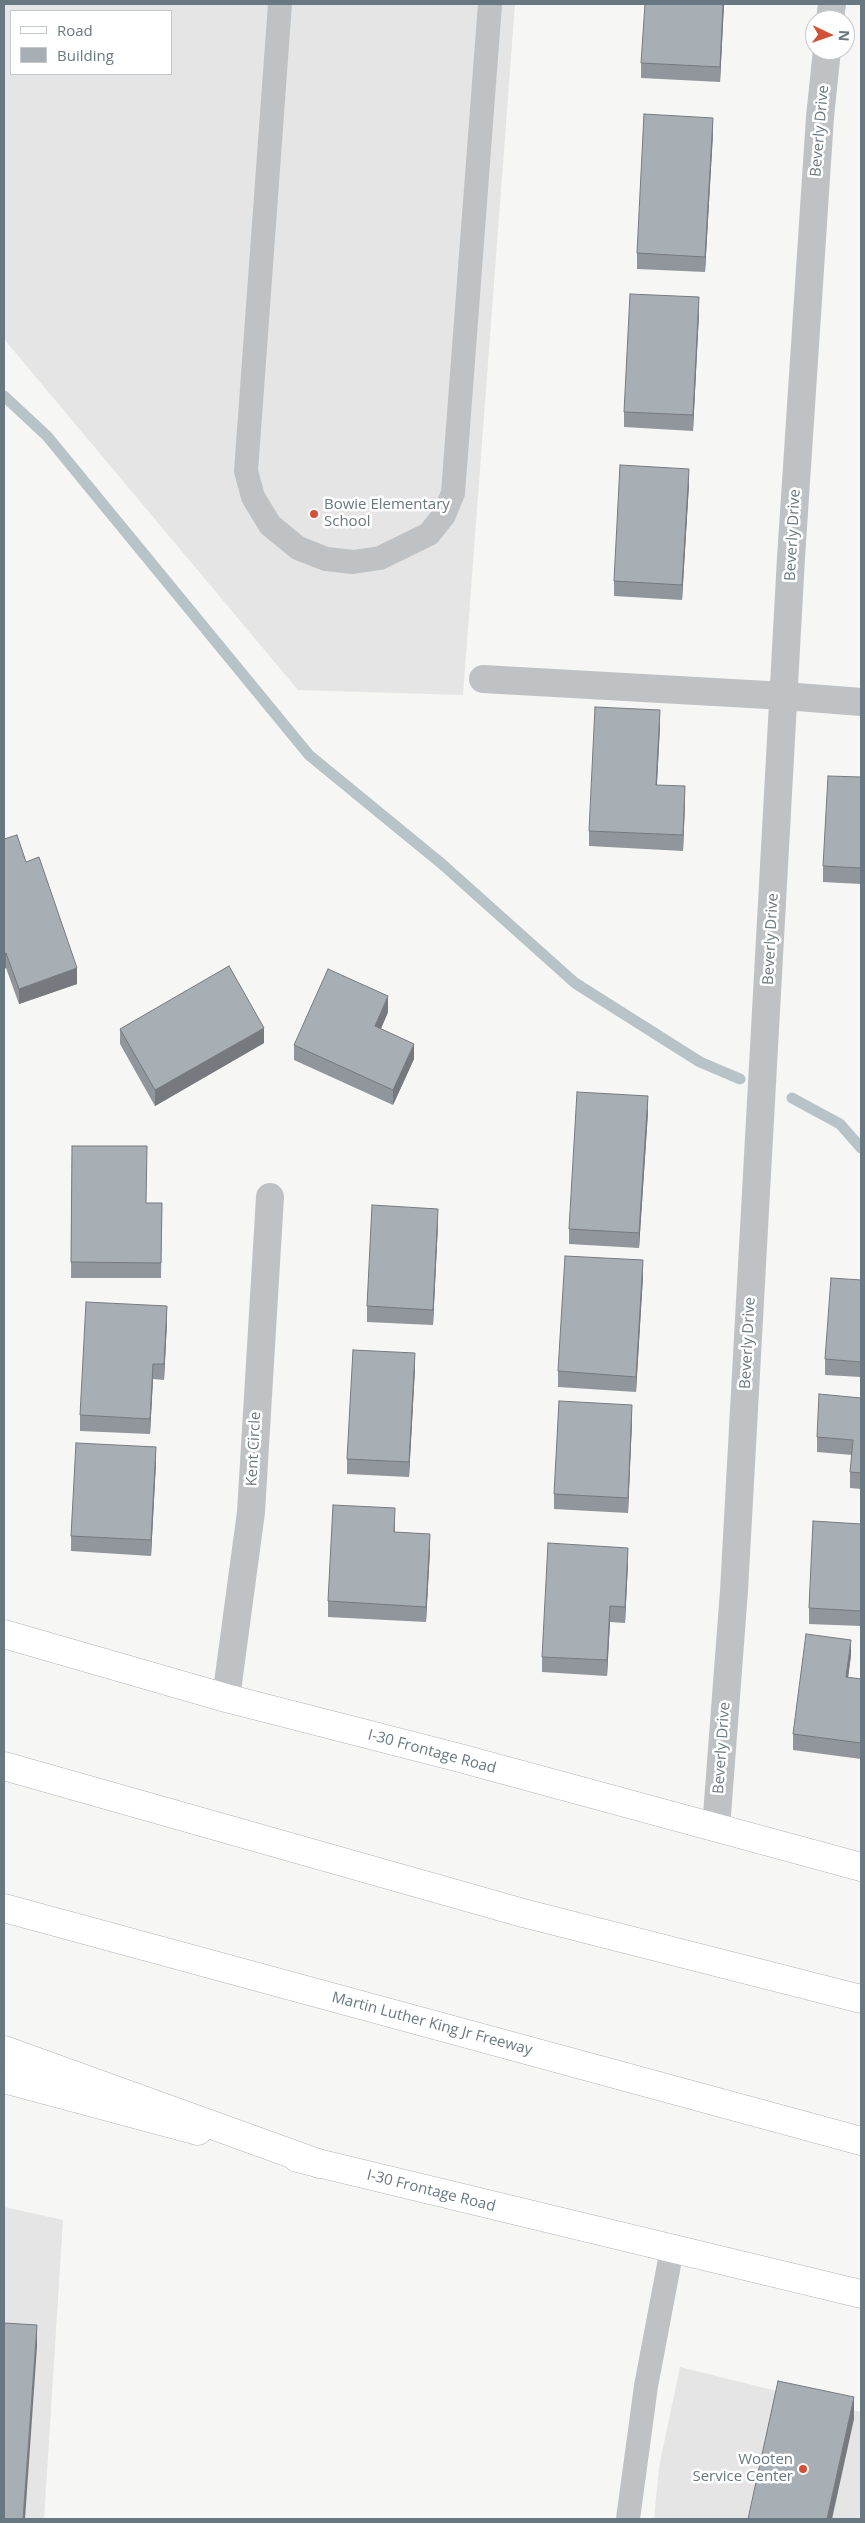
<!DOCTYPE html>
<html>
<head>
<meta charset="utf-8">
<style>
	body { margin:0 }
	#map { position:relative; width:865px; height:2523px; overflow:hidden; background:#f6f6f4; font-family:"Open Sans",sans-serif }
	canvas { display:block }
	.frame { position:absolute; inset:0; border:5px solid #687882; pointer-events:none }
	.legend { position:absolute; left:10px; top:10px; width:162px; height:65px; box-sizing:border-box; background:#fff; border:1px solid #c3c9cd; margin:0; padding:6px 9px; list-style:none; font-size:15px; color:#687882 }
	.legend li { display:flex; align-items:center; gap:10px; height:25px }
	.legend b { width:25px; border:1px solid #c3c9cd }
	.north { position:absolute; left:805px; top:10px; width:50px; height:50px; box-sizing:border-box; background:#fff; border:1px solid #c3c9cd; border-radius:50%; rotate:93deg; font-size:14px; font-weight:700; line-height:20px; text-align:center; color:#687882 }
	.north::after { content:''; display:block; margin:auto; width:18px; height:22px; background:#d35137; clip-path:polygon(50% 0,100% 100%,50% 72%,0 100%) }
</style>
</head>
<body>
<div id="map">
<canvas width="865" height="2523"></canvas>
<div class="frame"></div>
<ul class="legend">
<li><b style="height:6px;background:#fff"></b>Road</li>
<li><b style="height:14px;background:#a8afb4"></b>Building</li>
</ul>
<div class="north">N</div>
</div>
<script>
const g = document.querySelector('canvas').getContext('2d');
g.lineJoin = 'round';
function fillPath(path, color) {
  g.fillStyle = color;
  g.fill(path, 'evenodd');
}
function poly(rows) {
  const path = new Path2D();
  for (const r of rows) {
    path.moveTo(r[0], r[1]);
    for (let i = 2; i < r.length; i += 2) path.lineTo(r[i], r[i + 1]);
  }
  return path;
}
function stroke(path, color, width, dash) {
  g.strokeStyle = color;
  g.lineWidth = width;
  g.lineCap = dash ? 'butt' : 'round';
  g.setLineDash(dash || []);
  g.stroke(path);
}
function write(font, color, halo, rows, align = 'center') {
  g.font = font + ' "Open Sans",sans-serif';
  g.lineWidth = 5;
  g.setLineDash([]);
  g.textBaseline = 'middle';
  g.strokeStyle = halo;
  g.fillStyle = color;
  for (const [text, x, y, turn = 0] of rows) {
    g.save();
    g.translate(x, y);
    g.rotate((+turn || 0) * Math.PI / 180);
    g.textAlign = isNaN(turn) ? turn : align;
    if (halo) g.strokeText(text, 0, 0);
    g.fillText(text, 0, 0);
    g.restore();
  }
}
fillPath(poly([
	[4,4,515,4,463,695,298,690,4,339],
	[11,11,171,11,171,74,11,74],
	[4,2207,63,2220,44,2519,4,2519],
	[680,2367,861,2412,861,2519,654,2519,659,2467]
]), '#e4e5e4');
stroke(poly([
	[4,396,47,436,309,755,442,864,575,983,700,1062,740,1079],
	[792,1098,840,1124,861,1148]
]), '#b7c3c7', 11);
const secondary = poly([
	[4,1634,226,1698,456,1757,861,1867],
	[4,2079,198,2131],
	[297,2158,861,2294]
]);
const highway = poly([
	[4,1766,523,1913,861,1999],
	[4,1908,861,2141],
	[4,2050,320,2164]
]);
stroke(secondary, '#b0b6ba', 29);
stroke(highway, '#b1b5b8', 29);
stroke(poly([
	[280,4,246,471,253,497,270,525,298,548,326,559,353,562,380,558,429,534,444,515,453,493,490,4],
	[628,2519,646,2386,672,2249]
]), '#bec2c5', 24);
stroke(poly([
	[830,20,832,4],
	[483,679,785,696,861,702],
	[226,1698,251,1512,270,1197],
	[716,1828,734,1591,791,558,820,117,827,50]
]), '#bec2c5', 28);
stroke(secondary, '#fff', 28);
stroke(highway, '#fff', 28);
fillPath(poly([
	[724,4,720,82,641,78,641,63],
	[713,133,705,272,637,269,637,253],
	[699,313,693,431,624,427,624,412],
	[689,484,682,600,614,596,614,581],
	[660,726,657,785,685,802,683,851,589,846,589,831],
	[861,777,861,884,823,882,823,866],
	[4,839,77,984,19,1004,6,968,4,969],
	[388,1012,381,1029,414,1059,393,1105,294,1060,294,1045],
	[120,1029,264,1043,155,1106,120,1044],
	[648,1112,639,1248,569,1244,569,1229],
	[72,1146,146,1203,162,1203,161,1278,71,1278],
	[438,1224,433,1325,367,1322,367,1306],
	[643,1276,636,1392,558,1387,558,1371],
	[861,1280,861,1377,825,1375,825,1359],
	[167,1322,164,1380,153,1379,150,1434,80,1431,80,1415],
	[415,1368,409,1477,347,1474,347,1459],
	[861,1398,861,1489,850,1488,850,1472,852,1455,817,1452,817,1437],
	[632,1421,628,1513,554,1509,554,1494],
	[156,1462,151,1556,71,1551,71,1536],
	[395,1523,395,1532,430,1550,426,1622,328,1617,328,1601],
	[861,1524,861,1626,809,1624,809,1608],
	[628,1563,625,1623,610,1622,607,1676,542,1672,542,1657],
	[851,1655,848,1678,861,1679,861,1759,793,1750,793,1734]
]), '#90969b');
fillPath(poly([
	[723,4,724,4,720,82,720,67],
	[713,118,713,133,705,272,705,257],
	[699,297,699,313,693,431,693,415],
	[689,469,689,484,682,600,682,585],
	[660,710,660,726,656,800,656,785],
	[685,786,685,802,683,851,683,835],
	[6,953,6,968,4,969,4,954],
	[77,968,77,984,19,1004,19,989],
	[388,996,388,1012,375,1042,375,1026],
	[264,1028,264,1043,155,1106,155,1090],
	[414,1044,414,1059,393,1105,393,1090],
	[648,1096,648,1112,639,1248,639,1233],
	[438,1209,438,1224,433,1325,433,1310],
	[643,1260,643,1276,636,1392,636,1377],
	[167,1306,167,1322,164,1380,164,1364],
	[415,1353,415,1368,409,1477,409,1462],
	[153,1364,153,1379,150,1434,150,1419],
	[632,1405,632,1421,628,1513,628,1498],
	[156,1447,156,1462,151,1556,151,1540],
	[430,1534,430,1550,426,1622,426,1607],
	[628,1548,628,1563,625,1623,625,1607],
	[610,1606,610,1622,607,1676,607,1660],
	[851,1640,851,1655,846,1693,846,1677],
	[37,2325,37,2347,25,2519,23,2519],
	[854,2397,854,2419,832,2519,827,2519]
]), '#767a7e');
const building = poly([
	[645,4,723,4,720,67,641,63,645,4],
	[644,114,713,118,705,257,637,253,644,114],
	[630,294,699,297,693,415,624,412,630,294],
	[620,465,689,469,682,585,614,581,620,465],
	[595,707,660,710,656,785,685,786,683,835,589,831,595,707],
	[828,776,861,777,861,868,823,866,828,776],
	[17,835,26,862,39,857,77,968,19,989,6,953,4,954,4,839,17,835],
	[229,966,264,1028,155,1090,120,1029,229,966],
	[328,969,388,996,375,1026,414,1044,393,1090,294,1045,328,969],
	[577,1092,648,1096,639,1233,569,1229,577,1092],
	[72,1146,147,1146,146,1203,162,1203,161,1263,71,1262,72,1146],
	[372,1205,438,1209,433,1310,367,1306,372,1205],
	[565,1256,643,1260,636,1377,558,1371,565,1256],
	[831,1278,861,1280,861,1362,825,1359,831,1278],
	[86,1302,167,1306,164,1364,153,1364,150,1419,80,1415,86,1302],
	[353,1350,415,1353,409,1462,347,1459,353,1350],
	[819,1394,861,1398,861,1473,850,1472,853,1440,817,1437,819,1394],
	[559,1401,632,1405,628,1498,554,1494,559,1401],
	[76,1443,156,1447,151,1540,71,1536,76,1443],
	[333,1505,395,1508,394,1532,430,1534,426,1607,328,1601,333,1505],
	[813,1521,861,1524,861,1611,809,1608,813,1521],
	[548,1543,628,1548,625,1607,610,1606,607,1660,542,1657,548,1543],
	[806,1634,851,1640,846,1677,861,1679,861,1743,793,1734,806,1634],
	[4,2323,37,2325,23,2519,4,2519,4,2323],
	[778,2381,854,2397,827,2519,748,2519,778,2381]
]);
fillPath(building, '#a8afb4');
stroke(building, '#767a7e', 1);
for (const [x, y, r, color] of [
	[314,514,5,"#d35137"],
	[803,2469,5,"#d35137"]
]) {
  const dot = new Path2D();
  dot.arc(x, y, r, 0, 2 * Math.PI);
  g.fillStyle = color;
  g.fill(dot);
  stroke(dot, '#fff', 2);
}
write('15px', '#687882', '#fff', [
	["Beverly Drive",820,131,-85],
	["Beverly Drive",793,535,-87],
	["Beverly Drive",771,939,-87],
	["Beverly Drive",748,1343,-87],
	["Kent Circle",254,1449,-87],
	["Beverly Drive",722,1748,-86],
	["I-30 Frontage Road",432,1752,15],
	["Martin Luther King Jr Freeway",432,2024,15],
	["I-30 Frontage Road",431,2191,14]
]);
write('15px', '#687882', '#fff', [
	["Bowie Elementary",324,505],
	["School",324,522],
	["Wooten",793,2460,"right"],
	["Service Center",793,2477,"right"]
], 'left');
</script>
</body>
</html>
